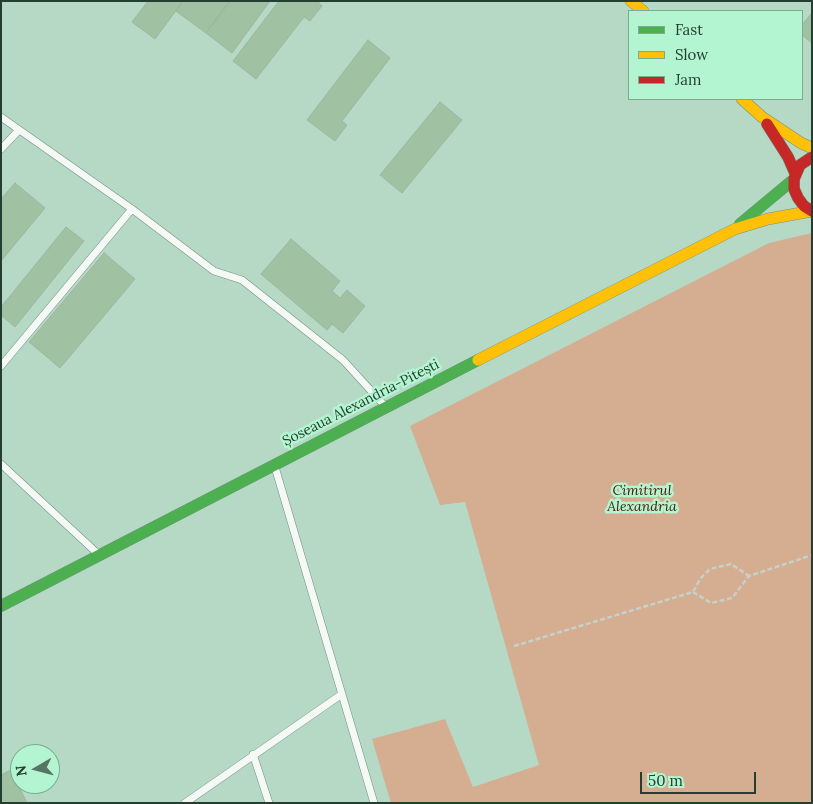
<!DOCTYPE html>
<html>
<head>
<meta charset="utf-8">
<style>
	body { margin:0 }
	#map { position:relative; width:813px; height:804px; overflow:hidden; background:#b5d9c5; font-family:Lora,serif }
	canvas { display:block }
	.frame { position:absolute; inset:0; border:2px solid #243f31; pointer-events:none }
	.legend { position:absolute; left:628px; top:10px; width:175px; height:90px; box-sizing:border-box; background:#b3f5d0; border:1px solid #7aac90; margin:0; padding:6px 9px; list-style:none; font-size:15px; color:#243f31 }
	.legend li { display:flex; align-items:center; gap:10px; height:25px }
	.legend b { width:25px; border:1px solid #7aac90 }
	.north { position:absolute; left:10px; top:744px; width:50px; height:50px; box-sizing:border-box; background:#b3f5d0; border:1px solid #7aac90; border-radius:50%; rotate:262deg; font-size:14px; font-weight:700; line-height:20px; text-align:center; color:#243f31 }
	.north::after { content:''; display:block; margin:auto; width:18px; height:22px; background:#577565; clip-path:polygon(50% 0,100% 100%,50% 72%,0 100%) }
	.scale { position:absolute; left:640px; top:772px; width:116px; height:22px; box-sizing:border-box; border:2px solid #243f31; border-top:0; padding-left:6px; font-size:15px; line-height:18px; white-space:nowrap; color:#243f31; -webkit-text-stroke:4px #b3f5d0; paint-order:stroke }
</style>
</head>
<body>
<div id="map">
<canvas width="813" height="804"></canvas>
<div class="frame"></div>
<ul class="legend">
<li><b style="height:6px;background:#4caf50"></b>Fast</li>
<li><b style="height:6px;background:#ffc107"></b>Slow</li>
<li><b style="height:6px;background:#c62828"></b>Jam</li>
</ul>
<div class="north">N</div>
<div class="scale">50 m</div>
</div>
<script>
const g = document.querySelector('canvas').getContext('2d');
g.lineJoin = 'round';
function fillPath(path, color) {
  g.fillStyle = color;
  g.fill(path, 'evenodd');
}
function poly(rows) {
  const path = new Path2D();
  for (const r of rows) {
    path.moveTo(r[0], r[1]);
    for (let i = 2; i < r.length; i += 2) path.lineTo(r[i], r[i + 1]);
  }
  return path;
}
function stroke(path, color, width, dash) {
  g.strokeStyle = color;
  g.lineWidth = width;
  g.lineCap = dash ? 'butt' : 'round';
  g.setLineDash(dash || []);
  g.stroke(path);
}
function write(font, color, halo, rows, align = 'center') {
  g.font = font + ' Lora,serif';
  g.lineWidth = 5;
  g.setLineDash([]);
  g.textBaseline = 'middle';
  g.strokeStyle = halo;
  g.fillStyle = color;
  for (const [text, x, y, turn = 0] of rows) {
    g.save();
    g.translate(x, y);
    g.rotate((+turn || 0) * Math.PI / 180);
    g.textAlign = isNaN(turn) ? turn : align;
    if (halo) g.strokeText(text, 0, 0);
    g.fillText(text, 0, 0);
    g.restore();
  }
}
fillPath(poly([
	[812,233,812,803,391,803,372,739,445,719,473,787,539,765,465,502,440,505,410,426,769,243]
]), '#d5ad91');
const building = poly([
	[148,1,183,1,155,39,132,22,148,1],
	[183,1,230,1,206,33,176,11,183,1],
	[230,1,270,1,232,53,206,33,230,1],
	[279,1,317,1,322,6,310,21,304,17,256,79,233,61,279,1],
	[812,13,812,43,802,35,802,25,812,13],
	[368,40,390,58,342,121,347,125,335,141,307,120,368,40],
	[440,102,462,120,402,193,380,175,440,102],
	[15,183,45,208,1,261,1,199,15,183],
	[66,227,84,241,15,327,1,315,1,307,66,227],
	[291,239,340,281,332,291,340,298,347,290,365,306,343,333,332,324,327,330,261,274,291,239],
	[104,253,135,279,60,368,29,342,104,253],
	[11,770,27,803,1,803,1,775,11,770]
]);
fillPath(building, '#a1c1a3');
stroke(building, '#9db5a2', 1);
const lane = poly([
	[1,117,132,209,214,271,242,280,343,360,384,405],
	[1,149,19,130],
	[1,366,132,209],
	[1,464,97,553],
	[275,467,374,803],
	[253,754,269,803],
	[185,803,342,694]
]);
const fast = poly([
	[740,224,794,179],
	[1,606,478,360]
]);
const slow = poly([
	[631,1,643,11],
	[742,99,762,117,801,143,812,148],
	[478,360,735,229,768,219,812,211]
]);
const jam = poly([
	[767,124,788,157,795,173],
	[812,157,800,165,794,179,794,189,798,198,804,206,812,211]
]);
stroke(lane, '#759182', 8);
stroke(fast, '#759182', 12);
stroke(slow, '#759182', 12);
stroke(jam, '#759182', 12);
stroke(poly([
	[693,592,711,603,732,598,749,576,812,555],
	[514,646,693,592,700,579,710,569,731,564,749,576]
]), '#c6d1cb', 2.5, [5, 2.5]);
stroke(lane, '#f4f9f6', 7);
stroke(fast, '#4caf50', 11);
stroke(slow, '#ffc107', 11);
stroke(jam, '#c62828', 11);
write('14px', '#243f31', '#b3f5d0', [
	["Șoseaua Alexandria-Pitești",361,403,-27]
]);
write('italic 14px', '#4b1b0a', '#b3f5d0', [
	["Cimitirul",642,491],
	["Alexandria",642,507]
]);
</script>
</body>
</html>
